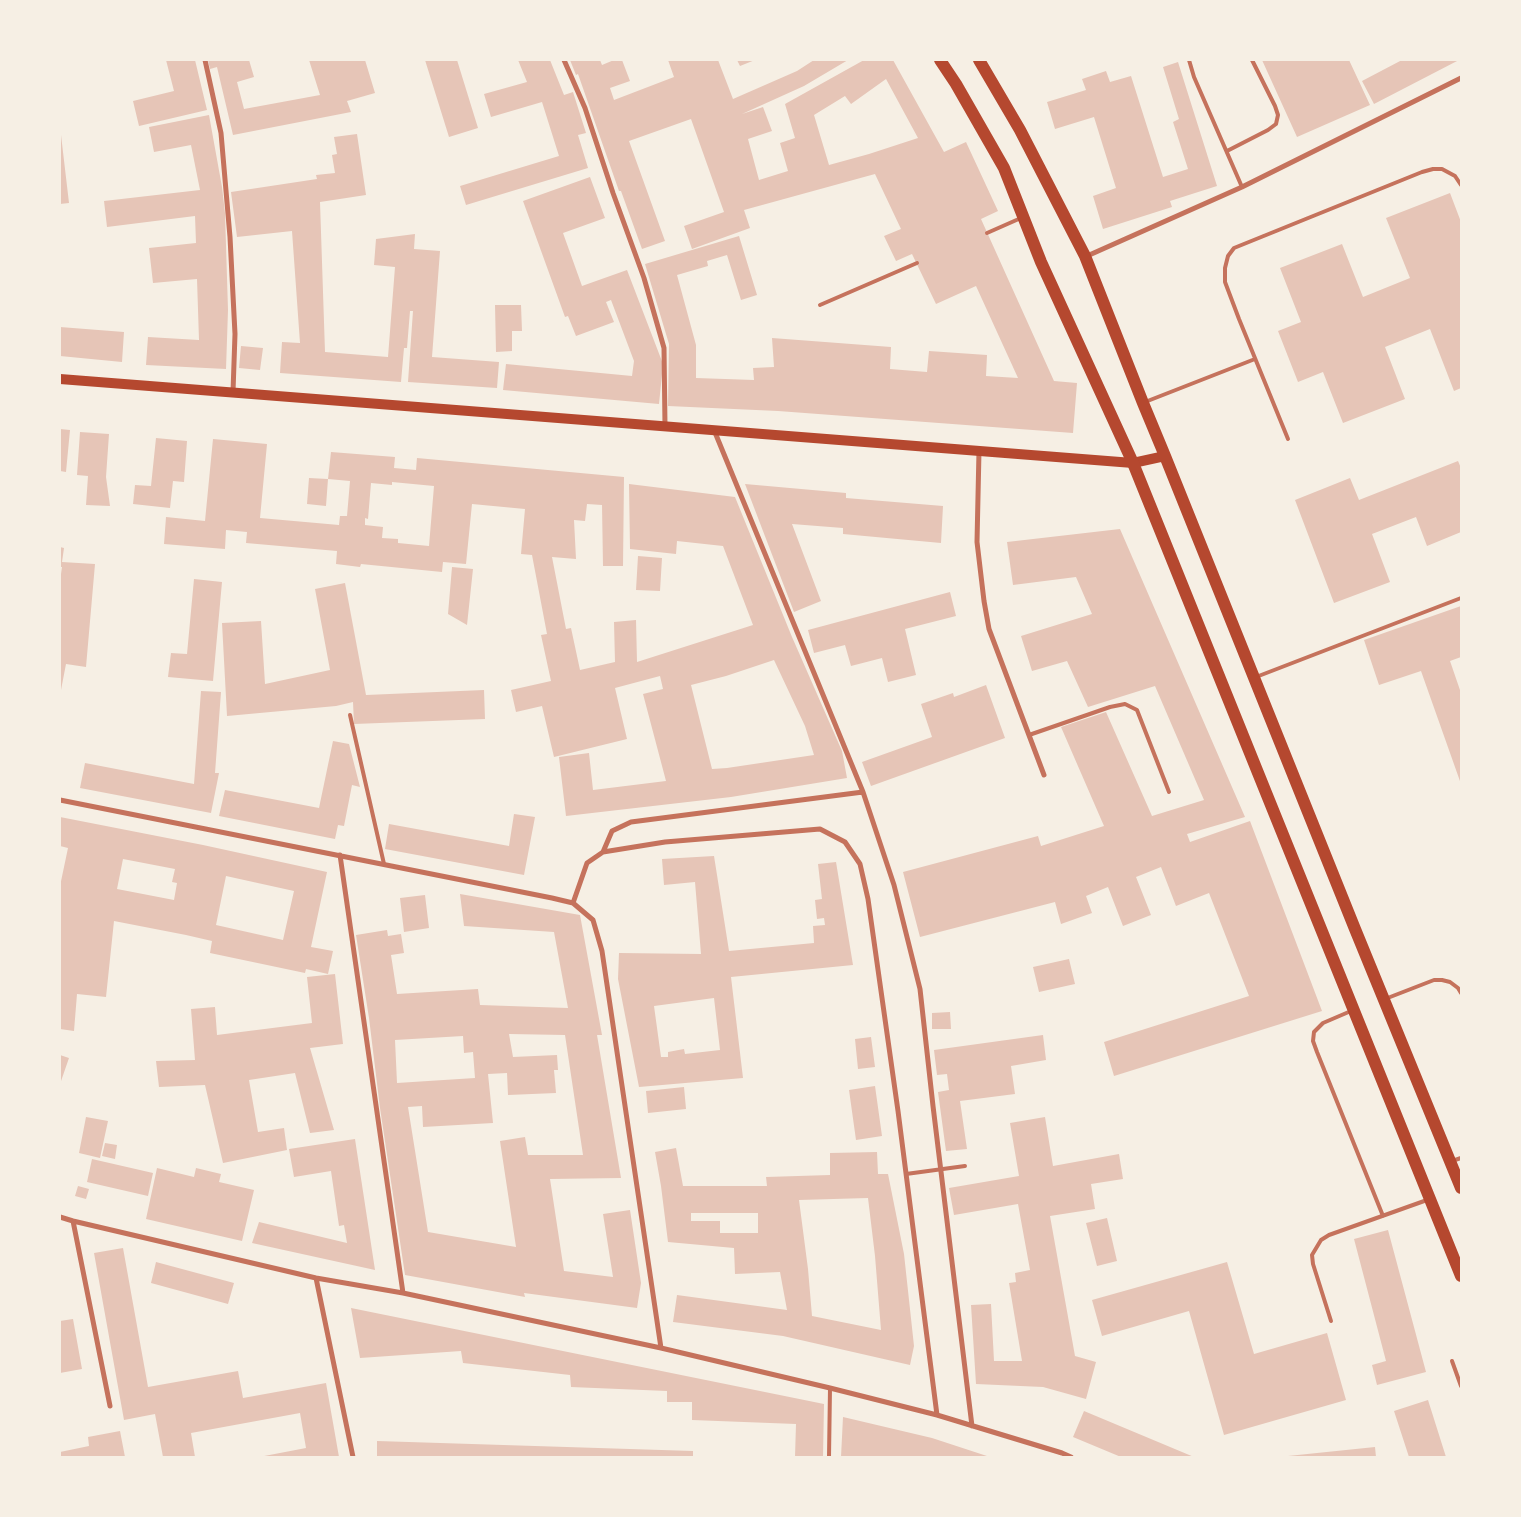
<!DOCTYPE html>
<html>
<head>
<meta charset="utf-8">
<style>
	body { margin:0 }
	#map { position:relative; width:1521px; height:1517px; overflow:hidden; background:#f6efe4; font-family:Arial,sans-serif }
	canvas { display:block }
	.frame { position:absolute; inset:0; border:61px solid #f6efe4; pointer-events:none }
</style>
</head>
<body>
<div id="map">
<canvas width="1521" height="1517"></canvas>
<div class="frame"></div>
</div>
<script>
const g = document.querySelector('canvas').getContext('2d');
g.lineJoin = 'round';
function fillPath(path, color) {
  g.fillStyle = color;
  g.fill(path, 'evenodd');
}
function poly(rows) {
  const path = new Path2D();
  for (const r of rows) {
    path.moveTo(r[0], r[1]);
    for (let i = 2; i < r.length; i += 2) path.lineTo(r[i], r[i + 1]);
  }
  return path;
}
function stroke(path, color, width, dash) {
  g.strokeStyle = color;
  g.lineWidth = width;
  g.lineCap = dash ? 'butt' : 'round';
  g.setLineDash(dash || []);
  g.stroke(path);
}
fillPath(poly([
	[166,60,195,60,207,110,139,126,133,101,174,91],
	[208,60,249,60,254,77,237,82,244,109,320,95,309,60,365,60,375,93,347,101,351,112,233,135,217,67,210,69],
	[425,60,457,60,478,128,449,137],
	[518,60,550,60,564,95,573,92,586,133,578,135,588,168,466,205,460,186,559,156,542,102,491,117,484,94,527,82],
	[570,60,600,60,602,65,614,60,622,60,630,81,610,88,614,100,674,77,668,60,718,60,733,99,797,71,814,60,848,60,804,86,742,114,763,107,772,131,748,139,759,180,788,171,780,143,795,138,785,104,864,60,893,60,944,152,966,142,998,211,981,219,1054,381,1077,383,1073,433,778,411,668,406,669,344,645,264,739,236,757,295,741,300,727,255,707,261,708,266,677,275,696,345,696,378,754,380,753,368,774,367,772,338,891,347,890,369,927,372,929,351,987,355,986,376,1018,378,976,286,936,304,912,254,896,261,884,236,901,229,875,174,744,210,750,228,692,249,684,226,724,212,691,119,629,141,665,241,642,249,621,191,619,191,578,74,576,75],
	[886,79,918,138,869,154,829,165,814,115,845,96,851,104],
	[737,60,755,60,740,66],
	[1262,60,1349,60,1370,105,1297,137],
	[1402,60,1459,60,1374,104,1362,81],
	[1178,62,1217,186,1170,201,1172,207,1103,229,1093,196,1116,188,1094,117,1055,129,1047,102,1086,90,1082,79,1106,71,1110,82,1131,76,1163,177,1188,169,1173,122,1179,119,1163,67],
	[209,115,222,187,225,213,228,310,226,369,146,365,148,337,199,340,197,279,153,283,149,248,196,243,195,216,107,227,104,201,200,190,191,145,154,152,149,127],
	[357,134,366,195,320,202,325,352,388,357,395,267,374,265,376,239,415,234,414,249,440,251,432,357,499,362,497,388,408,382,413,311,410,311,407,348,404,348,401,382,280,373,282,342,300,343,292,231,237,237,231,192,317,179,316,175,335,173,332,155,337,154,334,137],
	[60,135,61,135,69,203,60,204],
	[590,177,605,218,563,233,582,286,627,270,663,364,659,404,503,390,506,364,632,376,634,361,611,300,606,302,614,322,576,336,568,316,565,317,523,201],
	[1450,193,1461,222,1461,388,1454,391,1430,329,1385,347,1405,399,1343,423,1323,372,1298,382,1278,331,1301,322,1280,268,1342,244,1363,297,1410,278,1386,218],
	[495,305,521,305,522,331,512,331,512,351,496,352],
	[60,327,124,332,122,362,60,356],
	[241,346,263,348,260,370,239,368],
	[60,429,70,430,66,472,60,471],
	[80,432,109,434,106,477,110,506,86,505,88,476,77,475],
	[156,438,187,441,184,482,173,481,170,508,133,504,135,485,151,486],
	[213,439,267,444,260,518,339,525,340,516,347,516,350,481,328,479,331,452,395,457,394,468,416,470,417,458,624,477,623,566,603,566,602,505,587,504,585,521,574,520,576,559,552,557,566,629,571,628,580,670,615,662,614,622,636,620,637,662,753,625,723,546,677,541,676,554,630,549,629,484,735,497,792,637,842,751,847,778,731,797,566,816,559,757,589,753,593,790,666,781,643,694,663,689,660,676,615,688,627,739,554,757,542,706,516,712,511,690,551,681,541,635,547,634,532,555,521,554,525,509,472,504,466,564,443,562,442,572,361,564,360,567,336,564,337,551,246,543,247,532,226,530,225,549,164,544,166,517,205,521],
	[392,482,434,486,429,546,398,543,398,539,382,538,383,527,365,525,365,518,368,519,371,483,392,485],
	[774,660,805,726,814,755,727,768,712,769,691,685,726,676],
	[1458,461,1461,468,1461,532,1427,546,1416,517,1372,534,1390,582,1334,603,1295,500,1350,478,1359,500],
	[309,478,328,479,326,506,307,504],
	[745,484,846,493,846,498,943,506,941,543,843,534,843,528,792,524,821,601,794,612],
	[1120,529,1245,817,1187,834,1190,842,1250,821,1322,1011,1114,1076,1104,1042,1249,996,1209,893,1176,906,1161,867,1136,877,1151,915,1123,926,1108,887,1086,896,1092,913,1061,924,1055,902,920,937,903,872,1038,836,1041,846,1104,826,1061,727,1106,712,1152,816,1204,800,1155,686,1088,707,1067,661,1032,671,1021,636,1092,614,1076,577,1013,585,1007,542],
	[60,547,64,548,62,562,95,564,86,667,66,664,61,690,60,581,62,567,60,567],
	[638,556,662,558,660,591,636,590],
	[452,567,473,569,467,625,448,614],
	[194,579,222,582,213,681,168,677,171,653,187,654],
	[345,583,366,695,484,690,485,719,354,724,353,702,336,706,227,716,222,623,261,621,265,684,330,670,315,589],
	[950,592,956,616,905,629,916,675,888,682,882,658,851,666,845,645,814,653,808,630],
	[1461,606,1461,657,1450,661,1461,693,1461,784,1421,671,1379,685,1364,640],
	[986,685,1005,738,871,786,862,762,932,737,921,704,953,693,954,697],
	[201,691,221,692,215,773,219,773,211,813,80,788,85,763,194,784],
	[333,741,349,744,360,787,352,785,344,826,338,825,335,839,219,816,225,790,319,808],
	[514,814,535,817,524,875,385,849,389,824,509,846],
	[60,817,203,845,327,872,311,947,333,951,328,974,306,969,305,973,210,953,212,941,186,935,114,921,106,997,77,994,74,1031,60,1029,60,886,68,848,60,846],
	[123,859,175,869,172,882,177,883,174,900,117,889],
	[226,876,294,891,283,940,216,925],
	[714,856,729,951,814,943,813,926,825,925,824,918,817,919,815,900,822,899,818,864,836,862,853,965,731,977,743,1078,639,1087,618,979,619,953,701,954,695,882,664,885,662,859],
	[714,998,720,1050,685,1054,684,1049,668,1052,668,1057,661,1057,654,1006],
	[460,894,580,915,602,1035,597,1035,621,1178,550,1179,564,1271,613,1277,603,1214,630,1210,641,1283,637,1308,524,1293,525,1297,405,1275,380,1108,369,1018,356,935,387,930,388,936,401,934,404,953,391,955,397,994,478,989,480,1005,568,1008,554,932,464,926],
	[509,1034,565,1035,583,1155,528,1155,525,1137,500,1141,516,1247,428,1232,408,1107,422,1106,423,1127,493,1123,488,1074,507,1073,508,1095,556,1093,554,1070,558,1070,557,1055,513,1057],
	[463,1036,464,1053,473,1052,475,1078,397,1083,395,1040],
	[425,895,429,928,404,932,400,898],
	[1069,959,1075,984,1039,992,1033,967],
	[335,974,343,1044,310,1048,334,1130,310,1133,295,1073,249,1080,258,1132,284,1128,287,1150,223,1163,205,1085,159,1087,156,1061,195,1060,191,1009,215,1007,217,1035,312,1023,307,977],
	[950,1012,951,1029,932,1029,932,1013],
	[1043,1035,1046,1060,1011,1066,1015,1094,960,1101,967,1149,946,1151,938,1092,949,1090,947,1074,937,1075,934,1050],
	[871,1037,875,1067,858,1069,855,1039],
	[60,1055,69,1058,60,1084],
	[875,1086,882,1136,856,1140,849,1090],
	[684,1087,686,1109,648,1113,646,1091],
	[86,1117,108,1121,100,1158,79,1153],
	[1045,1117,1053,1166,1119,1154,1123,1179,1091,1184,1095,1209,1050,1216,1075,1356,1096,1362,1086,1399,1043,1387,976,1384,971,1305,991,1304,994,1361,1022,1361,1009,1283,1016,1282,1015,1273,1030,1270,1018,1204,954,1215,949,1188,1019,1176,1010,1123],
	[355,1139,375,1270,252,1243,259,1222,347,1243,344,1225,339,1226,331,1171,294,1177,289,1149],
	[105,1143,117,1145,115,1159,102,1156],
	[676,1148,683,1186,767,1186,766,1177,830,1175,830,1153,877,1152,878,1174,888,1174,904,1254,914,1346,910,1365,783,1336,673,1322,677,1295,787,1310,780,1272,735,1274,734,1248,668,1242,661,1186,655,1152],
	[868,1198,875,1256,881,1330,812,1316,808,1269,799,1200],
	[691,1213,758,1213,758,1233,720,1233,720,1221,691,1221],
	[92,1159,153,1173,148,1196,87,1182],
	[157,1168,194,1177,196,1168,221,1174,219,1182,254,1190,242,1241,146,1219],
	[78,1186,89,1189,86,1199,75,1196],
	[1107,1218,1117,1261,1097,1266,1086,1223],
	[1388,1230,1426,1372,1377,1385,1372,1365,1386,1361,1354,1239],
	[123,1248,148,1387,238,1371,243,1398,326,1383,339,1457,259,1457,306,1448,300,1413,191,1433,195,1457,163,1457,155,1414,124,1420,94,1253],
	[156,1262,234,1283,228,1304,151,1283],
	[1227,1262,1254,1354,1327,1333,1346,1400,1224,1435,1189,1311,1102,1336,1092,1300],
	[351,1308,824,1404,823,1457,795,1457,796,1424,692,1420,692,1402,667,1402,667,1391,571,1387,570,1375,463,1363,461,1351,360,1358],
	[73,1319,82,1369,60,1373,60,1321],
	[1428,1400,1446,1457,1409,1457,1394,1411],
	[1084,1411,1194,1457,1121,1457,1073,1437],
	[843,1417,932,1438,990,1457,841,1457],
	[120,1431,125,1457,60,1457,60,1452,89,1446,88,1437],
	[377,1441,693,1451,693,1457,377,1457],
	[1375,1447,1376,1457,1288,1457,1288,1456]
]), '#e6c5b7');
stroke(poly([
	[1189,60,1194,77,1242,187],
	[1227,151,1268,130,1276,124,1278,115,1275,106,1252,60],
	[987,233,1021,218],
	[820,305,917,263],
	[1145,402,1255,359],
	[1288,439,1239,319,1225,282,1225,268,1228,256,1234,248,1422,172,1433,169,1442,169,1455,176,1461,185],
	[1256,677,1461,598],
	[350,715,384,864],
	[1029,735,1110,707,1125,704,1137,710,1169,792],
	[1385,999,1434,980,1442,980,1450,982,1458,988,1461,993],
	[1351,1011,1323,1023,1314,1032,1313,1041,1317,1052,1383,1216],
	[1452,1161,1461,1158],
	[906,1174,965,1166],
	[1331,1321,1313,1264,1312,1255,1321,1240,1329,1235,1427,1200],
	[1452,1361,1461,1386],
	[829,1457,830,1388]
]), '#c5725c', 4);
stroke(poly([
	[205,60,221,133,230,237,235,334,233,392],
	[564,60,585,108,613,193,644,278,664,348,665,426],
	[1087,256,1242,187,1461,78],
	[714,430,863,792,894,885,920,989,933,1106,972,1426],
	[979,451,977,542,984,601,989,629,1044,775],
	[60,800,552,898,573,903,593,920,602,951,661,1348],
	[603,852,612,831,631,822,863,792],
	[340,855,403,1293],
	[573,903,587,863,603,852,665,842,820,829,845,842,860,864,868,899,898,1111,937,1415],
	[60,1217,73,1221,316,1278,403,1293,661,1348,830,1388,937,1415,1062,1453,1071,1457],
	[73,1221,110,1406],
	[316,1278,353,1457]
]), '#c5725c', 5);
stroke(poly([
	[60,379,1133,463,1165,456]
]), '#b5482f', 10);
stroke(poly([
	[940,60,956,84,1004,168,1041,262,1133,463,1461,1276],
	[979,60,1020,130,1085,256,1143,403,1165,456,1355,929,1461,1188]
]), '#b5482f', 12);
</script>
</body>
</html>
